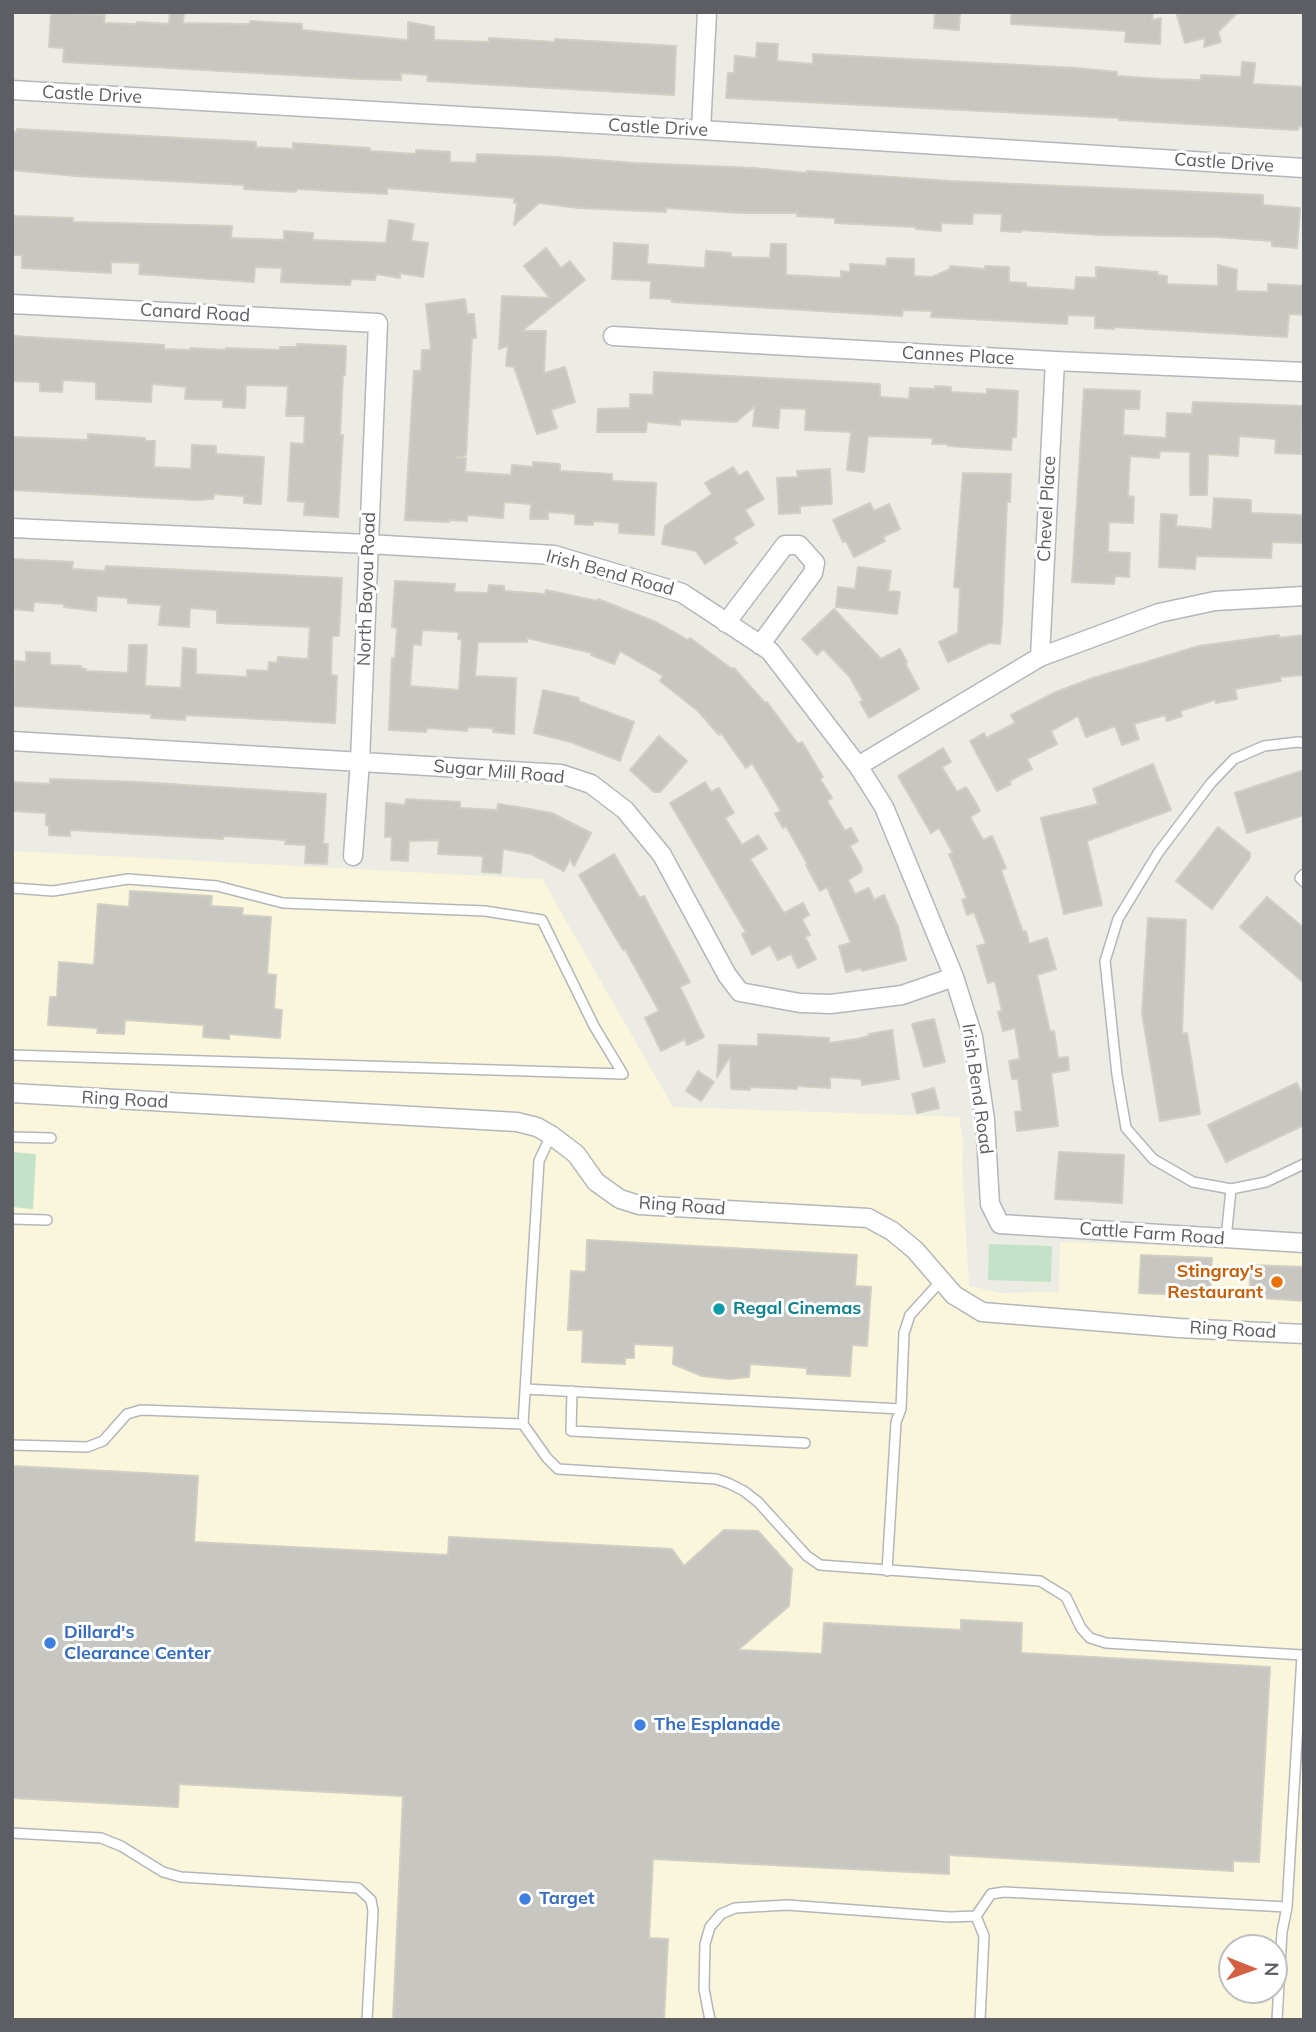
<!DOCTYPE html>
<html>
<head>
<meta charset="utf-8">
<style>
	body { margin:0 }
	#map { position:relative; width:1316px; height:2032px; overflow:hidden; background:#edece4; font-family:Mulish,sans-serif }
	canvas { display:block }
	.frame { position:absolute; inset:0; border:14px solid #5c5e63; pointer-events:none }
	.north { position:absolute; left:1218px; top:1934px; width:70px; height:70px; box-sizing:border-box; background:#fff; border:2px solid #bebfc1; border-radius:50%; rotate:91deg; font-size:19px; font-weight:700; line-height:28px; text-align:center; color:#5c5e63 }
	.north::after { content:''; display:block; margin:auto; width:24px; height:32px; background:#d55f42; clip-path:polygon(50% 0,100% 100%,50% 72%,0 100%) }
</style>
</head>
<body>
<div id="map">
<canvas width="1316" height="2032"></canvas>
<div class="frame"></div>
<div class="north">N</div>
</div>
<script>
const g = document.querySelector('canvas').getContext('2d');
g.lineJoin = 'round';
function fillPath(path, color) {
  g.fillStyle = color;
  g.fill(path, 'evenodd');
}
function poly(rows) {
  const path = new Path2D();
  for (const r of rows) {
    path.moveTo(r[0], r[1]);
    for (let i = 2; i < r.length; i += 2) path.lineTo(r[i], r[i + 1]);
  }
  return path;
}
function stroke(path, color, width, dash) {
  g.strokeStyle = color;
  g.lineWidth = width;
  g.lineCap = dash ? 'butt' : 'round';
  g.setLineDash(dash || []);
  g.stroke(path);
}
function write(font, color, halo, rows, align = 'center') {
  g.font = font + ' Mulish,sans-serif';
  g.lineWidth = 6;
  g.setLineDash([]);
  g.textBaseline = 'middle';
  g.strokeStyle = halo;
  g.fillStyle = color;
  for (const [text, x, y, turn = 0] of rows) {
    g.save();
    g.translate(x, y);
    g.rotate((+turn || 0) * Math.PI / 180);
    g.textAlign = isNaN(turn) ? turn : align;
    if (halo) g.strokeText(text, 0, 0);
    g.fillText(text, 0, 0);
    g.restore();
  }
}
fillPath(poly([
	[12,851,542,879,673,1107,959,1117,963,1141,962,1166,969,1286,1000,1293,1059,1292,1060,1242,1304,1250,1304,2020,12,2020],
	[1232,1948,1274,1948,1274,1990,1232,1990]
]), '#faf6dc');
fillPath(poly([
	[12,1152,36,1154,33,1209,12,1207],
	[989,1244,1052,1246,1051,1282,988,1280]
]), '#c4e2c7');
const building = poly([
	[51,12,105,15,104,23,137,24,137,22,169,24,170,12,184,12,183,23,250,24,250,21,302,24,302,30,408,40,408,22,434,27,434,40,489,42,489,38,555,42,555,39,676,46,674,95,427,81,428,75,401,73,401,80,362,79,63,62,64,48,49,47,51,12],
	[935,12,960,12,959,30,934,28,935,12],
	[1011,12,1153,12,1152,20,1161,18,1160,44,1125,42,1126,31,1011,24,1011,12],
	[1176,12,1238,12,1218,32,1221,42,1204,47,1205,38,1185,43,1176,12],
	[757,43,778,44,777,61,813,64,813,54,1076,68,1117,72,1117,76,1161,79,1201,80,1201,75,1241,77,1242,62,1255,63,1253,84,1304,87,1304,127,1299,126,1298,130,1279,129,1119,120,1119,118,726,98,728,73,734,73,735,56,756,58,757,43],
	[17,129,256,142,256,147,293,149,293,143,370,148,370,151,416,154,416,150,450,152,450,162,476,163,477,154,556,157,635,163,754,168,807,173,807,171,950,181,1263,195,1263,205,1300,208,1297,248,1272,246,1272,241,1218,237,1101,235,1021,230,1021,232,1001,231,1002,214,973,213,972,224,941,223,941,231,916,229,916,227,835,223,835,218,797,216,797,213,740,213,666,208,666,212,579,208,539,203,514,225,517,203,514,203,514,198,387,188,387,194,296,189,296,192,244,189,244,185,76,176,12,170,12,132,17,132,17,129],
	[12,216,73,218,73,222,232,226,231,238,284,240,284,231,313,233,313,240,386,243,389,220,414,224,411,241,428,243,423,277,400,273,400,278,376,274,375,280,351,279,350,285,281,282,282,268,255,267,254,282,139,274,140,263,111,262,111,273,22,268,22,255,12,255,12,216],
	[614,243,648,245,647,264,705,268,706,251,731,253,731,257,770,258,771,244,786,244,786,275,841,278,841,271,850,272,850,264,886,266,887,258,914,259,914,276,932,277,950,269,950,266,985,269,985,266,1009,267,1009,282,1026,283,1026,287,1075,290,1076,277,1096,278,1096,267,1158,272,1157,275,1167,276,1167,284,1218,286,1218,265,1237,270,1236,291,1268,292,1268,284,1304,286,1304,315,1289,314,1287,337,1114,327,1114,329,1095,328,1095,316,1068,315,1067,324,931,317,932,311,903,310,902,316,672,302,672,299,650,298,651,281,612,279,614,243],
	[546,248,561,268,570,261,585,280,522,331,546,331,544,373,565,367,575,402,551,410,557,428,537,434,514,367,506,366,508,346,499,349,502,296,550,298,524,266,546,248],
	[465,299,467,314,474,314,476,338,472,338,466,455,457,458,466,458,465,472,511,475,512,465,533,467,533,462,560,464,560,471,612,474,612,481,656,483,654,535,619,533,619,523,593,521,593,525,575,524,575,514,548,512,548,519,530,519,531,504,504,502,503,518,467,515,467,521,449,520,449,522,405,520,414,371,421,371,422,350,431,350,426,304,465,299],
	[12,336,164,345,164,349,190,350,191,348,226,350,226,348,280,350,280,347,297,347,297,344,346,346,345,375,343,375,340,435,343,435,338,517,304,515,305,502,288,501,291,443,304,444,305,416,286,416,288,386,246,385,245,408,223,407,223,400,185,399,186,387,152,384,151,402,96,399,96,382,63,380,62,392,40,391,40,382,12,381,12,336],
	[654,372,880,384,880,397,909,399,910,388,935,389,935,386,951,387,951,392,987,394,987,389,1018,391,1016,437,1012,437,1011,450,948,446,948,444,932,444,933,438,868,436,864,472,847,470,851,432,805,430,806,409,780,408,778,428,753,426,755,406,736,422,680,419,680,425,647,422,646,432,597,432,598,409,630,408,630,394,653,395,654,372],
	[1084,389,1140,391,1139,409,1124,409,1123,435,1166,438,1167,413,1192,414,1193,402,1303,406,1301,454,1275,453,1276,439,1239,436,1238,456,1208,454,1207,495,1190,495,1190,452,1160,451,1159,458,1130,456,1128,496,1134,497,1133,523,1109,522,1108,552,1130,553,1129,577,1115,576,1114,584,1072,582,1084,389],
	[88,434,145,438,145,441,155,441,154,467,191,469,192,445,216,446,216,454,264,457,261,504,244,503,244,496,214,494,213,499,197,500,12,490,12,437,88,440,88,434],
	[733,467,739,476,747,471,764,499,745,510,754,525,733,538,737,543,705,564,696,551,662,544,665,526,712,494,705,483,733,467],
	[830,469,832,504,800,506,800,513,779,514,777,478,798,477,797,471,830,469],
	[963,473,1011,474,1010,502,1007,502,1002,623,1000,644,989,643,948,662,939,642,958,633,960,588,954,587,963,473],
	[1214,498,1251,500,1251,513,1304,515,1304,543,1272,542,1271,558,1196,556,1195,569,1159,567,1161,514,1177,515,1176,526,1212,529,1214,498],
	[870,503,874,511,889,504,900,529,883,537,885,541,854,557,846,541,843,542,833,520,870,503],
	[12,559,73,562,72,569,105,571,106,566,342,578,339,636,332,636,331,675,337,676,335,723,186,715,185,720,151,718,151,714,13,706,15,661,26,662,26,652,50,653,50,665,81,666,80,668,86,669,86,671,128,673,129,645,147,645,145,686,181,688,183,648,196,649,196,674,247,677,247,670,268,671,269,662,277,663,278,657,308,659,310,627,217,623,217,610,190,608,189,627,159,625,161,605,128,603,128,598,97,596,96,611,64,607,64,604,34,602,33,611,12,609,12,559],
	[858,567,891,571,888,591,900,592,897,614,836,607,838,587,855,589,858,567],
	[395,581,455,584,454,592,488,593,489,585,504,586,504,591,545,594,546,590,597,601,598,599,656,622,688,640,690,638,732,669,734,668,765,703,767,702,798,744,802,742,823,777,820,779,832,798,827,801,845,831,851,828,858,841,850,846,862,868,861,872,848,880,855,894,869,888,874,900,884,895,898,927,906,960,862,971,861,968,846,972,839,946,851,943,827,887,820,891,806,865,808,865,786,826,783,828,775,814,781,811,752,763,746,768,721,733,719,735,698,711,660,681,663,676,620,651,614,664,591,655,592,653,527,638,527,642,478,642,475,676,516,678,514,734,493,732,493,728,468,727,467,731,427,728,426,732,389,730,391,677,392,658,395,658,397,628,392,627,395,581],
	[422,630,459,632,458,639,462,640,459,690,410,686,413,644,421,645,422,630],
	[834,609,881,659,900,649,907,662,905,663,919,689,869,718,860,702,863,700,849,676,823,649,817,655,802,639,834,609],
	[1279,635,1280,638,1304,635,1304,675,1280,677,1281,681,1235,689,1237,699,1216,703,1215,700,1180,711,1182,716,1167,721,1165,715,1134,724,1139,739,1122,745,1115,726,1086,737,1078,716,1051,731,1057,744,1027,759,1032,769,1009,781,1011,784,997,791,970,741,984,733,986,738,1015,723,1011,715,1056,692,1093,678,1199,646,1279,635],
	[543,690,579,698,578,701,634,722,620,761,571,742,534,733,543,690],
	[659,736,687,761,660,792,654,792,630,770,659,736],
	[943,748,951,762,942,767,957,792,966,787,976,803,980,811,970,817,983,840,992,836,1006,868,1001,870,1023,932,1026,931,1029,944,1047,938,1056,969,1037,975,1050,1032,1054,1031,1058,1058,1068,1057,1069,1070,1051,1073,1058,1126,1017,1131,1015,1112,1022,1111,1018,1079,1012,1079,1009,1061,1020,1059,1015,1028,1003,1031,998,1012,1002,1011,995,981,988,983,977,946,986,944,974,912,967,915,962,900,967,898,949,854,953,853,939,828,931,833,898,776,943,748],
	[1153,764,1171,810,1087,841,1102,905,1064,914,1041,818,1098,804,1093,789,1153,764],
	[1304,770,1304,815,1247,833,1235,793,1304,770],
	[50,779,138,782,326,794,323,844,328,844,327,864,305,863,306,845,285,844,286,840,223,836,223,839,70,830,70,836,49,835,49,826,46,825,46,813,12,811,12,782,50,784,50,779],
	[705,782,711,792,719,788,734,813,725,818,742,845,758,835,767,849,750,859,784,913,803,903,809,915,802,919,810,935,805,937,816,959,798,968,791,954,778,960,770,945,752,955,742,934,746,932,670,803,705,782],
	[406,799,460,802,460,808,497,810,498,804,518,807,552,813,591,833,574,866,570,859,564,871,531,854,503,849,501,873,482,872,483,856,438,854,439,840,409,841,408,861,391,860,392,837,385,837,386,803,405,805,406,799],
	[1218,827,1250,853,1250,858,1212,909,1176,881,1218,827],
	[614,854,640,898,644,896,690,982,680,987,704,1037,687,1045,685,1039,661,1051,645,1018,659,1011,625,949,623,950,579,875,614,854],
	[130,891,212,896,211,906,243,908,242,915,271,917,267,974,276,975,274,1009,282,1010,280,1038,229,1034,229,1039,203,1037,204,1025,125,1020,124,1034,97,1033,98,1028,48,1025,50,997,57,997,59,962,94,965,98,904,129,907,130,891],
	[1267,897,1304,928,1304,983,1240,927,1267,897],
	[1148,918,1186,920,1182,1034,1187,1033,1200,1114,1160,1121,1142,1013,1148,918],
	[934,1019,945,1062,924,1067,912,1024,934,1019],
	[892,1030,899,1079,862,1085,861,1079,830,1077,830,1088,797,1086,797,1089,750,1087,750,1090,731,1089,730,1057,717,1077,719,1045,758,1046,758,1034,829,1038,829,1043,857,1039,869,1036,869,1034,892,1030],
	[698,1071,714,1082,701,1101,686,1091,698,1071],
	[1297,1083,1304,1098,1304,1125,1226,1162,1208,1125,1297,1083],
	[934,1088,939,1108,917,1113,912,1094,934,1088],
	[1059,1152,1124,1155,1122,1203,1055,1199,1059,1152],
	[587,1240,857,1255,855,1286,871,1287,867,1346,852,1345,850,1376,807,1374,807,1368,750,1364,749,1377,729,1379,702,1376,673,1364,674,1346,634,1344,634,1358,625,1358,625,1364,582,1362,583,1330,568,1330,571,1271,586,1272,587,1240],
	[1141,1255,1212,1258,1210,1296,1139,1293,1141,1255],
	[1251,1265,1304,1267,1304,1301,1249,1297,1251,1265],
	[13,1466,198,1476,194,1542,448,1555,449,1537,672,1549,684,1566,724,1530,758,1531,792,1569,789,1606,738,1650,822,1654,824,1623,961,1630,961,1620,1022,1623,1021,1653,1270,1667,1259,1862,1233,1861,1233,1871,949,1855,949,1874,653,1859,649,1938,668,1939,664,2020,393,2020,403,1796,179,1784,178,1807,12,1798,13,1466]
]);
fillPath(building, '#c8c6c1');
stroke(building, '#d1cec3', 2);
const lane = poly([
	[1304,743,1298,742,1264,746,1234,759,1211,783,1158,853,1118,919,1105,961,1117,1075,1126,1128,1153,1159,1193,1182,1231,1189,1266,1182,1304,1164],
	[1304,874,1300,878,1304,882],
	[12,888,53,891,128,879,217,886,283,903,485,911,542,920,594,1026,623,1074],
	[12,1055,623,1074],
	[12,1137,51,1138],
	[12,1219,47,1220],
	[1226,1239,1231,1189],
	[525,1389,901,1409],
	[572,1391,571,1431,805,1443],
	[523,1424,539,1161,551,1135],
	[12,1445,87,1447,103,1441,127,1414,141,1410,523,1424,547,1458,558,1469,716,1479,728,1483,744,1491,758,1502,807,1556,820,1565,1040,1581,1066,1597,1081,1628,1090,1638,1106,1643,1302,1655,1287,1907,1282,1932,1277,2020],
	[887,1571,896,1422,901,1409,904,1333,910,1315,940,1282],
	[12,1833,101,1838,121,1846,163,1872,181,1877,358,1888,371,1900,373,1911,367,2020],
	[976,1916,984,1936,980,2020],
	[710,2020,704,1989,705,1944,710,1927,721,1914,735,1908,787,1905,950,1917,976,1916,991,1894,1004,1892,1287,1907]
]);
const street = poly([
	[12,90,701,130,1304,168],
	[701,130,707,12],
	[12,304,378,323,360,761,353,856],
	[613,336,1055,361,1304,372],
	[12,528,368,544,554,555,682,593,770,651,858,766,884,807,954,977,973,1037,985,1120,990,1204,1000,1224,1304,1243],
	[726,623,785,545,799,545,815,563,813,573,760,645],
	[1040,657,1055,361],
	[12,741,561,774,591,784,625,810,662,855,727,975,740,992,800,1003,831,1004,902,995,954,977],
	[858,766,1040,657,1159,613,1215,601,1304,596],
	[12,1093,517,1122,537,1127,551,1135,576,1154,596,1182,620,1199,639,1205,868,1218,892,1231,915,1250,954,1295,982,1312,1179,1328,1304,1334]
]);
stroke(lane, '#b4b6ba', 12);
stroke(street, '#b4b6ba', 21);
stroke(lane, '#fff', 9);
stroke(street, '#fff', 18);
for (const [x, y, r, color] of [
	[1277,1282,7,"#e8710a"],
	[719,1309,7,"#0f9aa8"],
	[50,1643,7,"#3f7fe0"],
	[640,1725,7,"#3f7fe0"],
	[525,1899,7,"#3f7fe0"]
]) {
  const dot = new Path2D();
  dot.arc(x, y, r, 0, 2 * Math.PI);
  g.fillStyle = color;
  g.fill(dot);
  stroke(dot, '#fff', 2.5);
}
write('18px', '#5c5e63', '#fff', [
	["Castle Drive",92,95,3],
	["Castle Drive",658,128,3],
	["Castle Drive",1224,163,4],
	["Canard Road",195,313,3],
	["Cannes Place",958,356,3],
	["Chevel Place",1047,509,-87],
	["Irish Bend Road",610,573,15],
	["North Bayou Road",367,589,-88],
	["Sugar Mill Road",499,772,5],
	["Irish Bend Road",977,1089,82],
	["Ring Road",125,1100,3],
	["Ring Road",682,1206,4],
	["Cattle Farm Road",1152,1234,4],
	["Ring Road",1233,1330,3]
]);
write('bold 18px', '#c56008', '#fff', [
	["Stingray's",1263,1272],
	["Restaurant",1263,1293]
], 'right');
write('bold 18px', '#0d838f', '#fff', [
	["Regal Cinemas",733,1309]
], 'left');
write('bold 18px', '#366cbe', '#fff', [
	["Dillard's",64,1633],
	["Clearance Center",64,1654],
	["The Esplanade",654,1725],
	["Target",539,1899]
], 'left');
</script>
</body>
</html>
